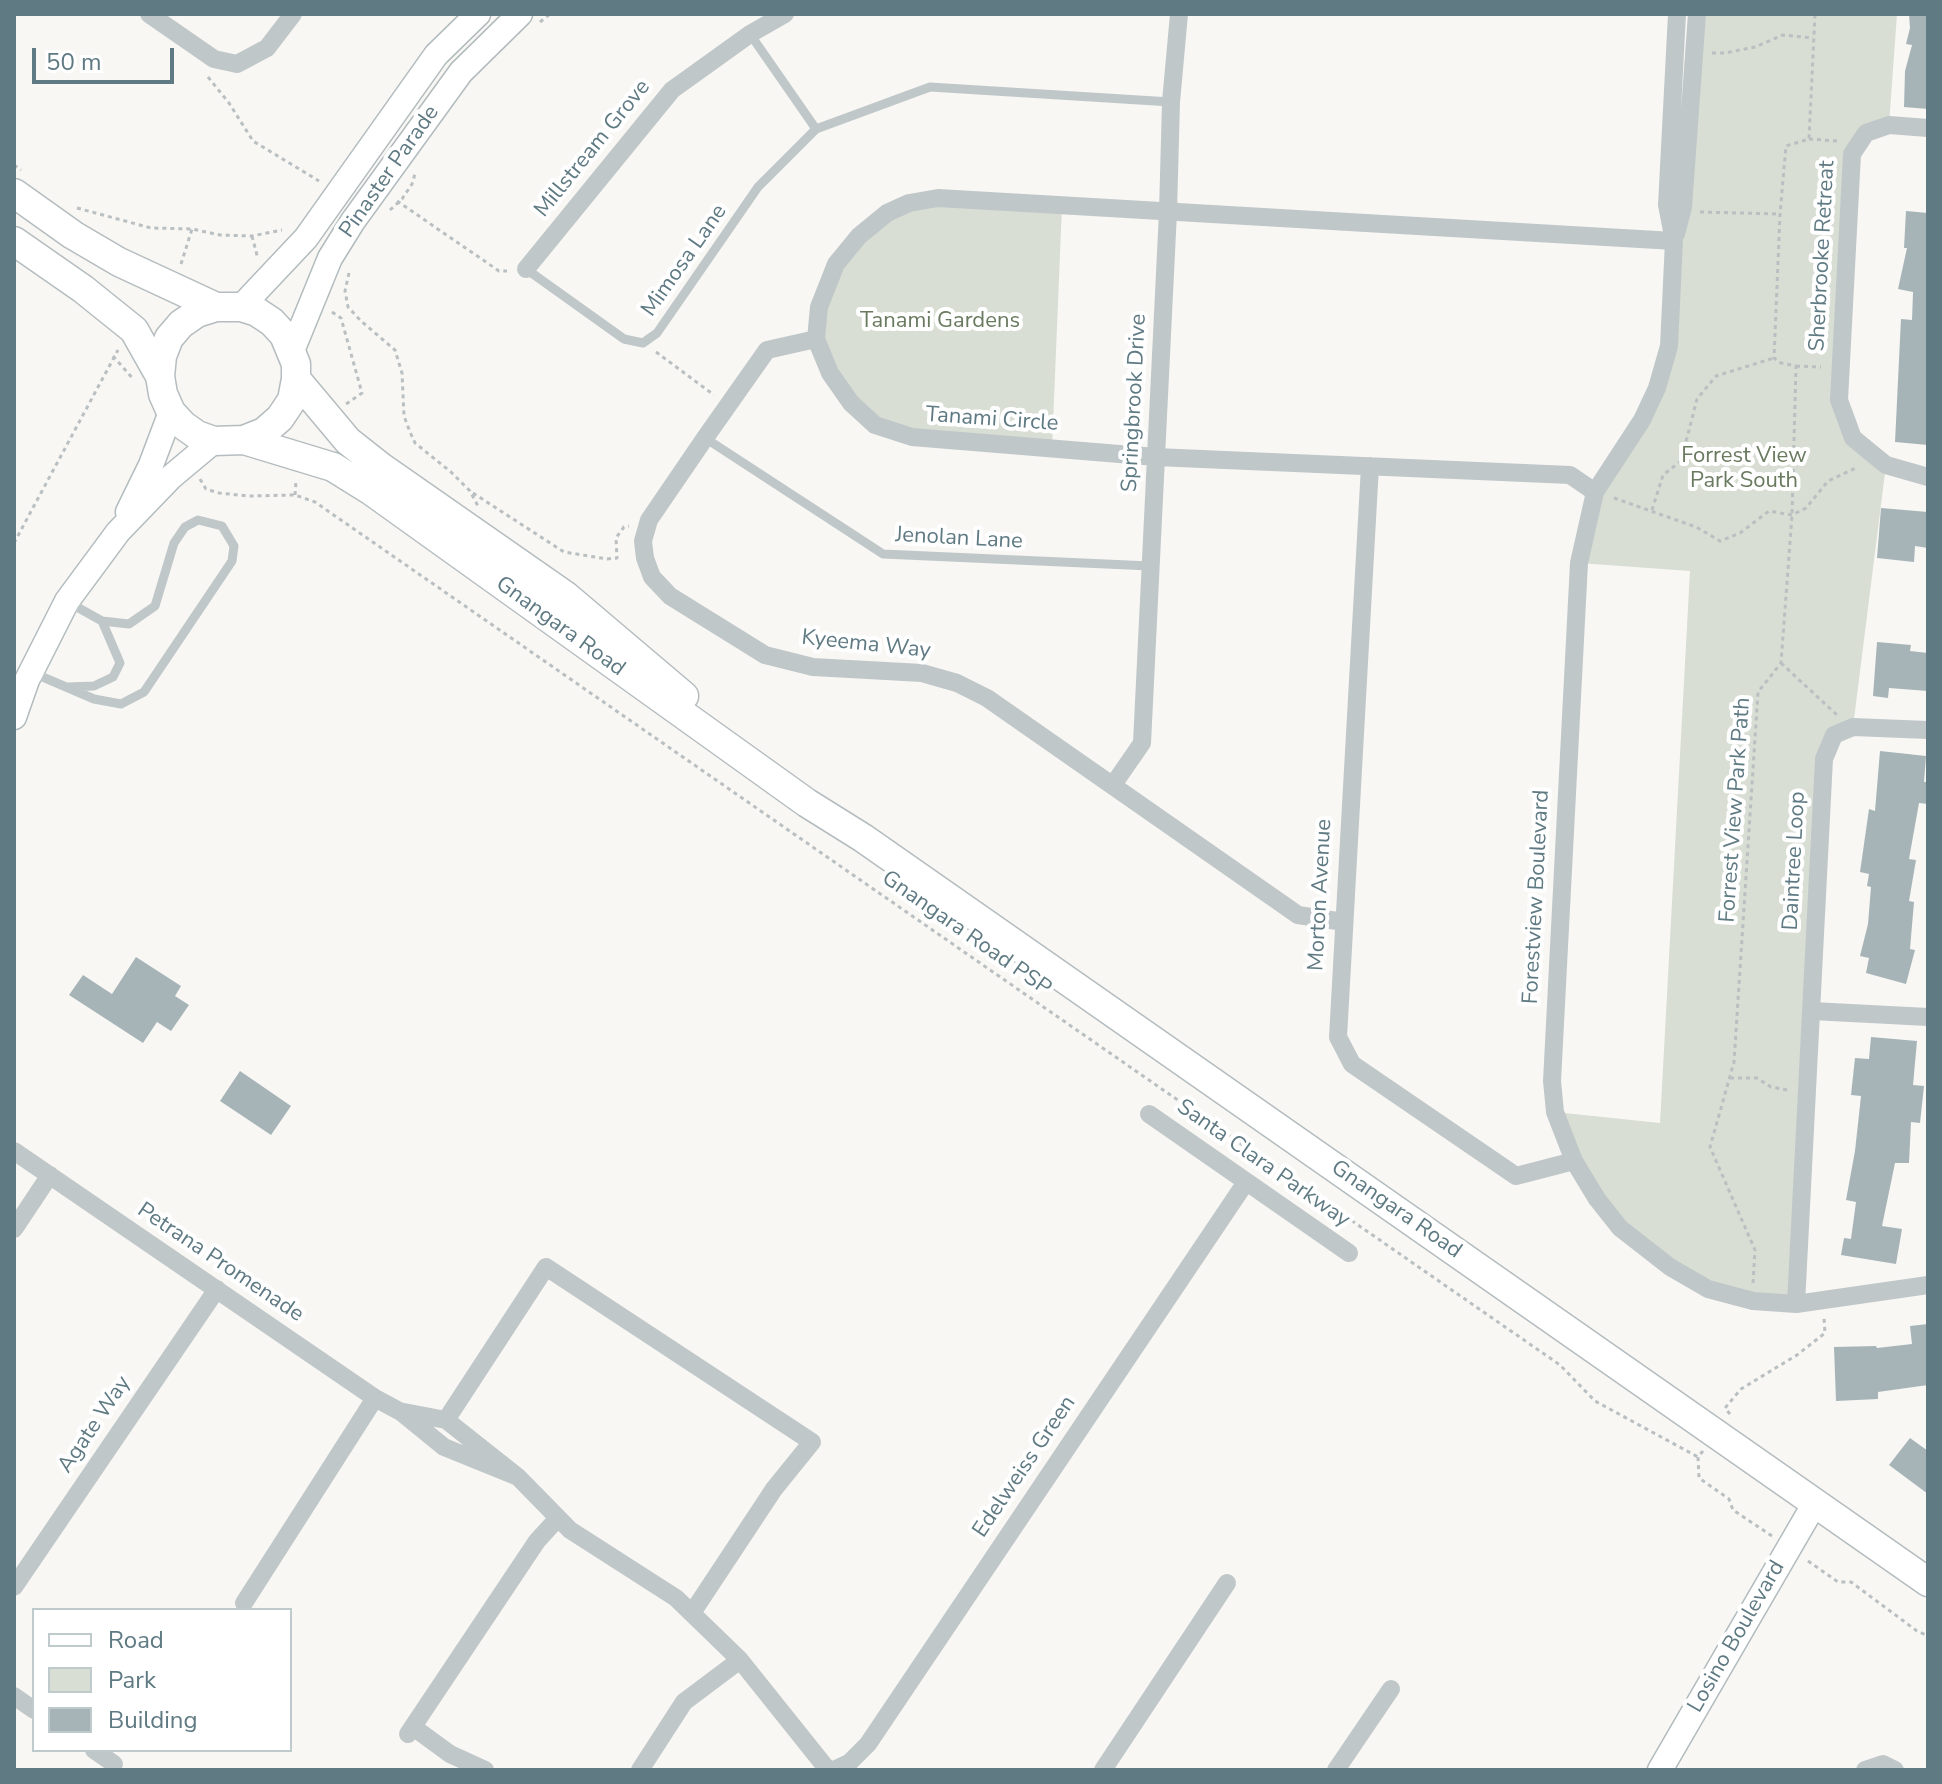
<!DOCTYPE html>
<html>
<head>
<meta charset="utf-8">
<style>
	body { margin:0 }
	#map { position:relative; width:1942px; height:1784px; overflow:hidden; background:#f8f7f4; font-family:"Nunito Sans",sans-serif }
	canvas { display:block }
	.frame { position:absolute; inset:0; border:16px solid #5f7a83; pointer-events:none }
	.legend { position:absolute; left:32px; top:1608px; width:260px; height:144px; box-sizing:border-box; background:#fff; border:2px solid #bfcacd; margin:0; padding:10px 14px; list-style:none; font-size:24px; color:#5f7a83 }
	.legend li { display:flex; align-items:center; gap:16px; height:40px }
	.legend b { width:40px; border:2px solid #bfcacd }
	.scale { position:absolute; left:32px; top:48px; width:142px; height:36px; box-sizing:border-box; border:4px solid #5f7a83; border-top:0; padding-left:10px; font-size:24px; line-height:28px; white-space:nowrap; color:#5f7a83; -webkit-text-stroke:6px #fff; paint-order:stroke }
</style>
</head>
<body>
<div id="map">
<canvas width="1942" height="1784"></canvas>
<div class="frame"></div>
<ul class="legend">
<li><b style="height:10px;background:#fff"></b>Road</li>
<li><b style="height:22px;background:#d8ded3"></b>Park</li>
<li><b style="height:22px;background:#a6b4b8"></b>Building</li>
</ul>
<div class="scale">50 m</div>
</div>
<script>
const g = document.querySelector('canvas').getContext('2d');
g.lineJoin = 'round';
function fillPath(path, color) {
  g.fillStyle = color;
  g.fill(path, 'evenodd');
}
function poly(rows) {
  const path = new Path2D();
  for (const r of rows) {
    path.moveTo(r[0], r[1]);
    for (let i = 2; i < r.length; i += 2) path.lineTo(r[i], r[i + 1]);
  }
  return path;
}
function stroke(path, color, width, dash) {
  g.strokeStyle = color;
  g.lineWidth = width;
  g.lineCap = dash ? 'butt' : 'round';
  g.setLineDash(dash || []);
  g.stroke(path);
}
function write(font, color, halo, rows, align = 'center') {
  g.font = font + ' "Nunito Sans",sans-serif';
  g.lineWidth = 8;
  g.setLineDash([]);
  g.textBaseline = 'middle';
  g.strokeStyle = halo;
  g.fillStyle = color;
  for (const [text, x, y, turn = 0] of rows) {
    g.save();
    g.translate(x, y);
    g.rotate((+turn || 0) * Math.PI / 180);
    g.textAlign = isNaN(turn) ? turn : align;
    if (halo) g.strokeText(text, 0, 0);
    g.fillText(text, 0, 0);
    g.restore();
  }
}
fillPath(poly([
	[1697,14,1897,14,1889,125,1852,154,1839,400,1853,438,1886,465,1853,727,1834,735,1796,1304,1708,1289,1620,1228,1555,1112,1660,1123,1690,571,1579,563,1595,492,1657,388],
	[909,203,1062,206,1052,448,875,425,830,373,819,307,836,264]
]), '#d8ded3');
fillPath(poly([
	[1909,14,1928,14,1928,109,1904,107,1905,71,1912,45,1906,44,1910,28],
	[1906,211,1928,213,1928,445,1895,442,1901,319,1912,320,1913,292,1898,289,1907,248,1904,248],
	[1881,508,1928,512,1928,548,1915,546,1914,562,1877,558],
	[1877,642,1911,645,1910,651,1928,653,1928,691,1889,688,1888,698,1873,696],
	[1880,751,1926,756,1924,782,1928,782,1928,804,1919,803,1909,859,1916,860,1909,901,1914,902,1910,949,1915,950,1906,984,1866,973,1869,958,1860,956,1868,924,1871,887,1867,886,1869,874,1860,872,1869,809,1875,811],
	[136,957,181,986,175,996,189,1005,171,1031,157,1022,143,1043,69,995,83,975,112,994],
	[1871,1037,1917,1041,1913,1085,1924,1086,1920,1123,1911,1122,1909,1163,1895,1163,1882,1226,1902,1229,1896,1264,1841,1255,1844,1238,1851,1239,1856,1202,1846,1200,1855,1151,1861,1096,1851,1095,1855,1058,1869,1059],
	[240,1071,291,1106,271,1135,220,1101],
	[1928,1324,1928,1385,1878,1392,1878,1399,1836,1401,1834,1347,1876,1346,1877,1348,1912,1344,1910,1326],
	[1910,1438,1928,1451,1928,1494,1889,1465]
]), '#a6b4b8');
const secondary = poly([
	[241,307,306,238,436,55,478,14],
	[292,351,330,258,353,221,461,72,520,14],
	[128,512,151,465,171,412],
	[14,717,27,680,67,601,118,532,171,477,214,441],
	[1660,1770,1815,1503]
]);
const primary = poly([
	[14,193,73,235,119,262,216,307,241,307,257,312,272,322,284,335,296,364,296,379,292,400,280,418,264,432,244,440,214,441,197,435,183,425,171,412,163,394,160,376,162,356,169,338,181,324,197,313,216,307],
	[14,241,83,289,134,330,160,376],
	[296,379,348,441,381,467,566,596,684,696],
	[244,440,333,467,370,490,807,803,863,838,1928,1582]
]);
stroke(secondary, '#b2bbbe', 27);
stroke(primary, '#b5bcbf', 31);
stroke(poly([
	[540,22,550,14],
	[1712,53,1725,53,1755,47,1783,35,1813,38],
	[208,77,229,103,253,141,319,181],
	[1809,139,1837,141],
	[14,165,21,170],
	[397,201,499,271,507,271],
	[77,208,151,228,192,229,220,235,252,236,282,230],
	[390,210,402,199,412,184,415,174],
	[1700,212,1780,214],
	[252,236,258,259],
	[181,264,192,229],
	[349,273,345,291,348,307,361,321,395,350,402,373,404,416,410,432,415,443,451,472,470,491,478,506],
	[332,312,341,318,362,393,346,404],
	[656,352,714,395],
	[113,356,134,380],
	[1796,366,1821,367],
	[200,479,206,489,219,493,248,496,295,495,315,502,1560,1365,1595,1401,1698,1457],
	[473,493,564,552,607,559,617,558,616,538,624,527,629,526],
	[295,495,296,481],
	[1614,498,1696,527,1720,541,1740,533,1769,511,1792,515,1806,508,1828,481,1858,467],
	[1652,510,1663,475,1681,461,1697,399,1716,376,1774,358],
	[14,543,118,350],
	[1781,663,1837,715],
	[1730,1078,1757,1078,1771,1087,1787,1090],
	[1753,1283,1755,1250,1710,1147,1734,1062,1758,692,1781,663,1792,515,1796,366,1781,363,1774,358,1780,214,1786,146,1809,139,1815,14],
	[1730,1414,1725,1408,1741,1389,1797,1355,1825,1333,1824,1318],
	[1703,1451,1698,1457,1699,1478,1729,1499,1733,1510,1772,1536],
	[1808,1561,1838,1582,1851,1582,1917,1631,1928,1636]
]), '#babfc1', 3, [4, 4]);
stroke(poly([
	[750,34,816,129],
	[526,269,624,339,643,343,657,333,758,187,816,129,930,87,1171,102],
	[705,438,883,554,1150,566],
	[31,672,94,699,121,704,144,692,232,561,234,546,222,526,198,520,185,527,174,543,155,606,129,624,102,621,68,602],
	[68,687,94,686,113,677,120,663,102,621]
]), '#c0c7c9', 9);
stroke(poly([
	[149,14,214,59,237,64,267,48,293,14],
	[1677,14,1667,205,1674,241,1669,346,1657,388,1642,420,1595,492,1579,563,1552,1081,1555,1112,1574,1161,1597,1199,1620,1228,1670,1267,1708,1289,1753,1301,1796,1304,1928,1285],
	[1928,128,1889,125,1866,133,1852,154,1839,400,1853,438,1886,465,1928,477],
	[1676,234,1683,207,1697,14],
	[526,269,672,90,750,34,785,14],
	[816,339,767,350,705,438,649,520,643,541,645,558,652,577,670,596,765,655,813,667,922,673,957,683,987,698,1298,915,1344,922],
	[1370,466,1338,1037,1352,1064,1516,1176,1574,1161],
	[1595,492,1570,475,1156,457,912,437,875,425,851,403,830,373,816,339,819,307,836,264,859,236,887,213,909,203,938,198,1674,241],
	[1113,785,1142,743,1168,212,1171,102,1179,14],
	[1812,1011,1928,1017],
	[1149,1114,1349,1253],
	[14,1151,375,1398,401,1412,444,1447,518,1477],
	[14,1229,50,1175],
	[1796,1304,1824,759,1834,735,1853,727,1928,730],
	[404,1412,446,1420,518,1477,570,1530,676,1598,740,1660,828,1770],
	[446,1420,546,1267,812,1442,774,1489,692,1613],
	[14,1587,217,1289],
	[244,1603,375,1398],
	[14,1696,34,1710],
	[413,1727,450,1754,485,1770],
	[408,1734,537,1541,558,1518],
	[94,1750,114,1764],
	[640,1770,684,1702,740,1660],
	[834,1770,849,1763,868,1744,1246,1182],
	[1103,1770,1227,1583],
	[1336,1770,1391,1689],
	[1865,1770,1883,1764,1895,1770]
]), '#c0c7c9', 18);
stroke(secondary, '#fff', 24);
stroke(primary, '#fff', 28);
write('22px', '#5f7a83', '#fff', [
	["Millstream Grove",593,149,-51],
	["Pinaster Parade",390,172,-55],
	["Sherbrooke Retreat",1823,256,-87],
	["Mimosa Lane",685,261,-55],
	["Springbrook Drive",1135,403,-87],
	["Tanami Circle",992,420,4],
	["Jenolan Lane",959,539,3],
	["Gnangara Road",560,627,36],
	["Kyeema Way",866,645,6],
	["Forrest View Park Path",1736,810,-86],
	["Daintree Loop",1795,861,-87],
	["Morton Avenue",1321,895,-87],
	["Forestview Boulevard",1537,897,-87],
	["Gnangara Road PSP",966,934,35],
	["Santa Clara Parkway",1263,1164,35],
	["Gnangara Road",1396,1210,35],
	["Petrana Promenade",220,1263,34],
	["Agate Way",95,1425,-56],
	["Edelweiss Green",1025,1467,-56],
	["Losino Boulevard",1737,1637,-60]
]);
write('22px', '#697a5f', '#fff', [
	["Tanami Gardens",940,322],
	["Forrest View",1744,457],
	["Park South",1744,482]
]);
</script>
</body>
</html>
